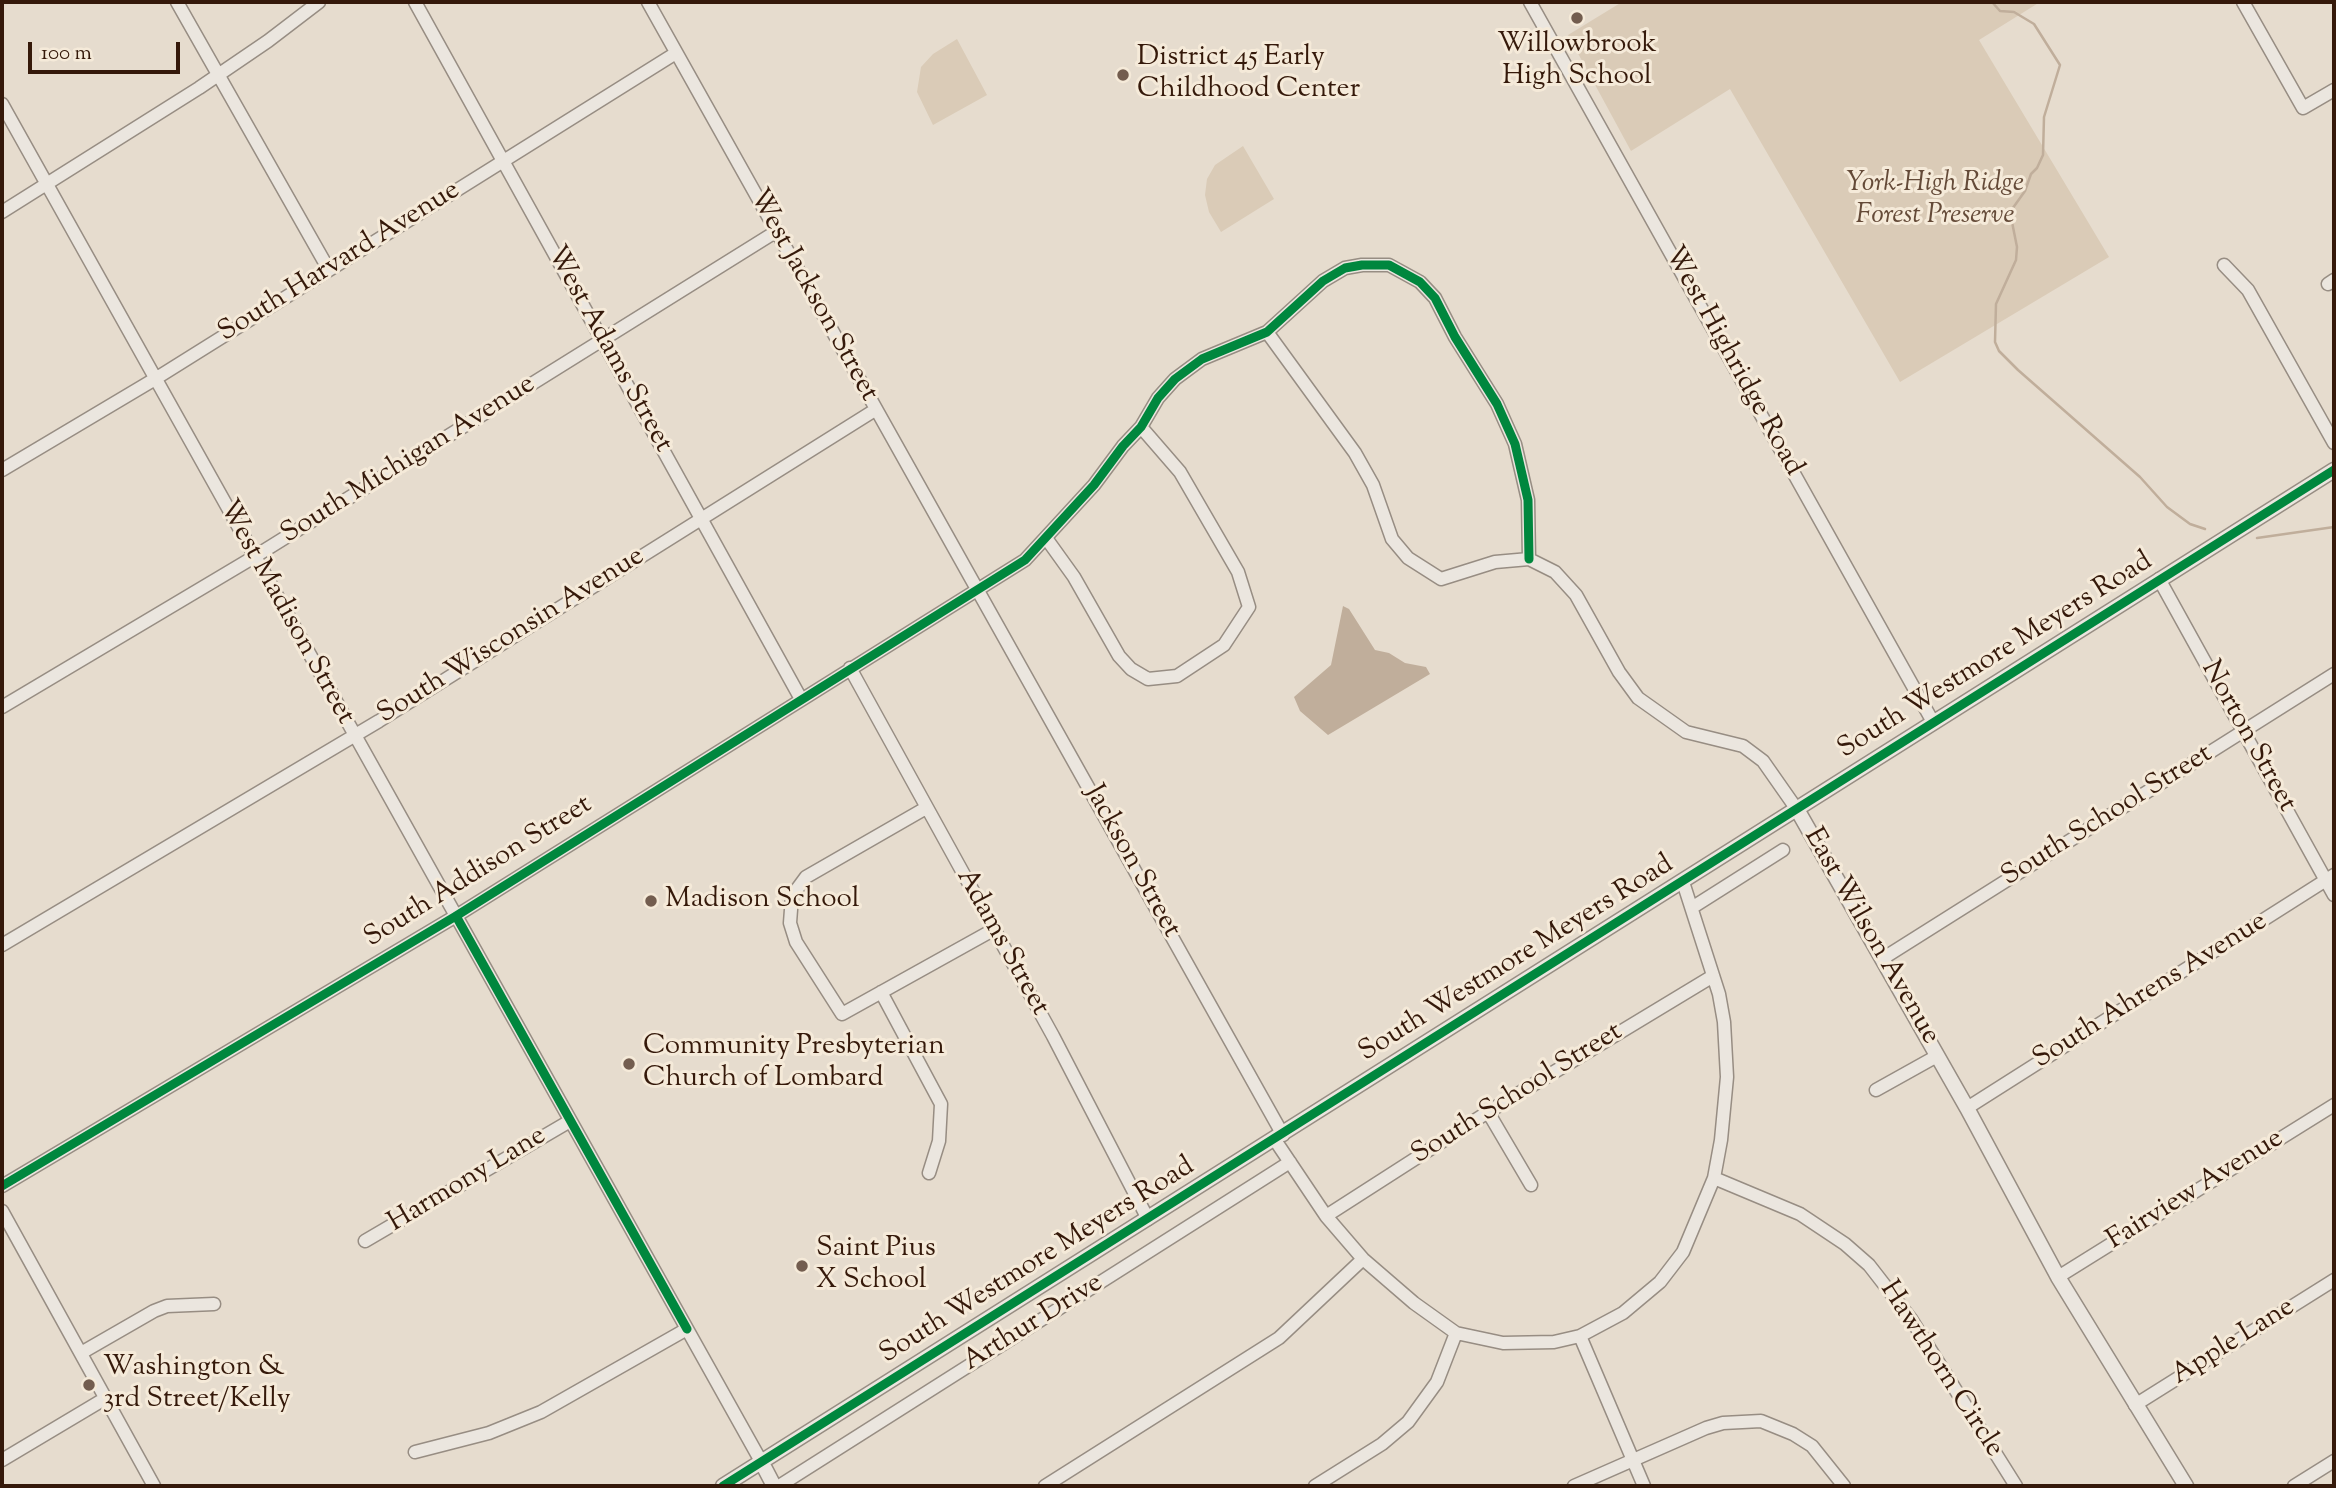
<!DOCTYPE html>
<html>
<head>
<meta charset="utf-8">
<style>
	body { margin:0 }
	#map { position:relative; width:2336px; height:1488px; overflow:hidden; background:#e6dcce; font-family:"Sorts Mill Goudy",serif }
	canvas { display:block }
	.frame { position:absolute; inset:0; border:4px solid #35190a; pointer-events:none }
	.scale { position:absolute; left:28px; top:42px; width:152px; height:32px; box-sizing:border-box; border:4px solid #35190a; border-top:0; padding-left:9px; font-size:21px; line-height:24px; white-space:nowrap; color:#35190a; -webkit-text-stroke:5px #f5ead9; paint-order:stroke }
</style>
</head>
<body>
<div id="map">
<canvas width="2336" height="1488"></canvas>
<div class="frame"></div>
<div class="scale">100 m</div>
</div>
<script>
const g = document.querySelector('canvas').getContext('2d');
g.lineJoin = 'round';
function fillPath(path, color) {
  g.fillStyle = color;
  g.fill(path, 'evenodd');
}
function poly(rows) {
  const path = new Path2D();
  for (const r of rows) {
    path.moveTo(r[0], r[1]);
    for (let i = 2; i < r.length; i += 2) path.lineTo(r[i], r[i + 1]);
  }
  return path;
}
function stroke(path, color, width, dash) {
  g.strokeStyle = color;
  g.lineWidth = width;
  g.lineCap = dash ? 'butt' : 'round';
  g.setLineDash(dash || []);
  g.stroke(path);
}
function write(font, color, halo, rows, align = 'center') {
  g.font = font + ' "Sorts Mill Goudy",serif';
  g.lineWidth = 6;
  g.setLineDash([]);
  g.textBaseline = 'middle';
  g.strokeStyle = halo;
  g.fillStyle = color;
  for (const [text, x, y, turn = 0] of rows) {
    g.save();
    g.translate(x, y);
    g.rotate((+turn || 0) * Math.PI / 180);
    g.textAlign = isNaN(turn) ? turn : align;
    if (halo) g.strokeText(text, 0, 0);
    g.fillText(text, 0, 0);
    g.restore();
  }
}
fillPath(poly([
	[1622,2,2040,2,1979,40,2109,257,1900,382,1730,89,1631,151,1568,35],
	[957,39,987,95,933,125,917,92,921,67,933,54],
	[1243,146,1274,199,1221,232,1209,212,1205,195,1207,179,1215,165]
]), '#dacbb7');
fillPath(poly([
	[1343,606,1349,609,1375,650,1389,653,1405,663,1426,667,1430,674,1328,735,1300,711,1294,697,1331,665]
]), '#c0ae9b');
stroke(poly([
	[1992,2,2000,11,2014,12,2034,24,2060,65,2044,117,2043,155,2037,168,2031,174,2025,191,2010,212,2017,247,2016,260,1996,304,1995,342,1999,351,2018,370,2140,477,2167,507,2190,524,2205,529],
	[2257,538,2334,527]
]), '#c0ae9b', 2.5);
const minor = poly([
	[177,2,329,270],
	[415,2,801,699],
	[648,2,1283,1135],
	[1530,2,1933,722],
	[2243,2,2303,108,2334,90],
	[2,104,762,1463],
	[2,212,199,88,268,41,319,2],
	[2224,265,2248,290,2334,443],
	[2328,284,2334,280],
	[1267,332,1355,453,1373,485,1392,539,1408,558,1441,579,1495,562,1529,559,1555,572,1576,595,1619,672,1638,698,1686,732,1743,746,1763,761,1798,811],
	[2,470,155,379,676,53],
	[1046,538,1074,577,1119,656,1131,669,1148,679,1177,676,1224,645,1249,607,1238,572,1180,472,1141,427],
	[2159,579,2334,895],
	[850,668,1053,1036,1148,1219],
	[2,707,254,557,777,231],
	[926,808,806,877,792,896,790,923,796,942,842,1014,993,930],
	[1693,907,1783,850],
	[2,945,379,721,875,410],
	[1882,959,2334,674],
	[881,992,941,1104,939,1141,929,1173],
	[1876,1090,1937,1056],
	[1967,1108,2334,875],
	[1488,1112,1531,1185],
	[1275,1140,1326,1216,1363,1259,1414,1303,1456,1333,1503,1343,1554,1342,1580,1336,1623,1313,1660,1282,1683,1252,1714,1178,1721,1140,1727,1077,1724,1022,1719,994,1683,882],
	[1714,1178,1800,1214,1845,1244,1869,1265,1911,1319,2016,1486],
	[2,1186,456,916,1025,560,1094,485,1123,446,1141,427,1158,398,1175,379,1202,359,1267,332,1323,281,1345,268,1362,265,1389,265,1420,282,1435,298,1455,337,1497,404,1515,444,1528,500,1529,559],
	[2,1211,154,1486],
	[1326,1216,1488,1112,1713,976],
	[365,1241,570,1121],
	[2058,1277,2334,1105],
	[1580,1336,1644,1486],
	[81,1353,154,1311,167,1306,214,1304],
	[2135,1405,2334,1280],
	[415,1452,489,1433,541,1412,687,1329],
	[2,1460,106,1398],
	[779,1486,1290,1162],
	[1045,1486,1279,1338,1363,1259],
	[1315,1486,1382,1444,1408,1422,1437,1382,1456,1333],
	[1574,1486,1706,1428,1723,1423,1761,1421,1793,1434,1812,1446,1844,1486],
	[2294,1486,2334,1461]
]);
const tertiary = poly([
	[1798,811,1967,1108,2058,1277,2186,1486],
	[762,1463,774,1486],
	[723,1486,2334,470]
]);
stroke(minor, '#978d83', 15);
stroke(tertiary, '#978d83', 17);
stroke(minor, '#ebe6df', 12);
stroke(tertiary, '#ebe6df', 14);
stroke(poly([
	[456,916,687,1329],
	[2,1186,456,916,1025,560,1094,485,1123,446,1141,427,1158,398,1175,379,1202,359,1267,332,1323,281,1345,268,1362,265,1389,265,1420,282,1435,298,1455,337,1497,404,1515,444,1528,500,1529,559],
	[723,1486,2334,470]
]), '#00873e', 9);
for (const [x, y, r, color] of [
	[1577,18,7,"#735d4f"],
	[1123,75,7,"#735d4f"],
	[651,901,7,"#735d4f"],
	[629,1064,7,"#735d4f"],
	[802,1266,7,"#735d4f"],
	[89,1385,7,"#735d4f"]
]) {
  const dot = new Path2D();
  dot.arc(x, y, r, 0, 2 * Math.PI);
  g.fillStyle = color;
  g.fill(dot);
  stroke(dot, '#f5ead9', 2.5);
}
write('28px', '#35190a', '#f5ead9', [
	["Willowbrook",1577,46,"center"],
	["High School",1577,78,"center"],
	["District 45 Early",1137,59],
	["Childhood Center",1137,91],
	["Madison School",665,901],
	["Community Presbyterian",643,1048],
	["Church of Lombard",643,1080],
	["Saint Pius",816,1250],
	["X School",816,1282],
	["Washington &",103,1369],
	["3rd Street/Kelly",103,1401]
], 'left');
write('italic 28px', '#644a38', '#f5ead9', [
	["York-High Ridge",1935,185],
	["Forest Preserve",1935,217]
]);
write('28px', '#35190a', '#f5ead9', [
	["South Harvard Avenue",340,263,-32],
	["West Jackson Street",812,296,61],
	["West Adams Street",608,350,61],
	["West Highridge Road",1732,362,61],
	["South Michigan Avenue",409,461,-32],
	["West Madison Street",285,613,61],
	["South Wisconsin Avenue",512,637,-32],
	["South Westmore Meyers Road",1996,657,-32],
	["Norton Street",2247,737,61],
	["South School Street",2108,817,-32],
	["Jackson Street",1131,862,61],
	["South Addison Street",479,873,-32],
	["East Wilson Avenue",1870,937,60],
	["Adams Street",1001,943,61],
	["South Westmore Meyers Road",1517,960,-32],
	["South Ahrens Avenue",2151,992,-32],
	["South School Street",1518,1095,-32],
	["Harmony Lane",468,1181,-31],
	["Fairview Avenue",2196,1191,-32],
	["South Westmore Meyers Road",1038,1262,-32],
	["Arthur Drive",1034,1324,-32],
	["Apple Lane",2234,1343,-32],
	["Hawthorn Circle",1940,1370,57]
]);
</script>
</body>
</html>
